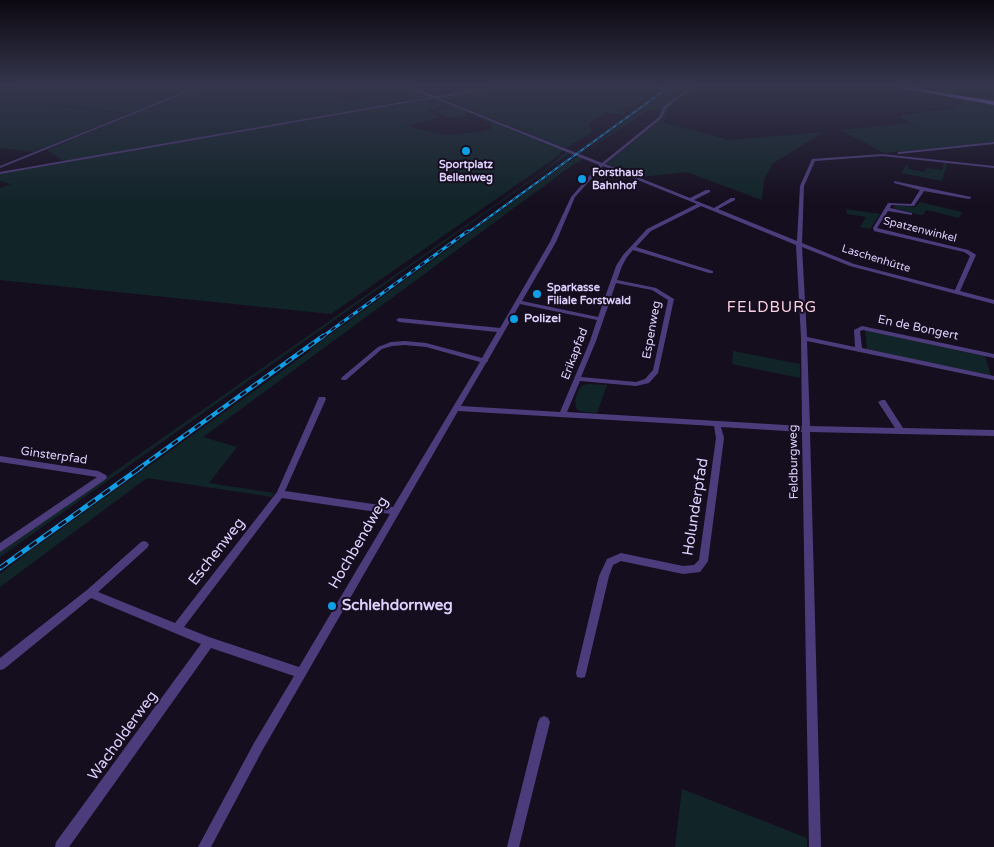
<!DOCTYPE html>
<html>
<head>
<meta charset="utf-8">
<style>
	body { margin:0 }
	canvas { display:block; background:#150e1f }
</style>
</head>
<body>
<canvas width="994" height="847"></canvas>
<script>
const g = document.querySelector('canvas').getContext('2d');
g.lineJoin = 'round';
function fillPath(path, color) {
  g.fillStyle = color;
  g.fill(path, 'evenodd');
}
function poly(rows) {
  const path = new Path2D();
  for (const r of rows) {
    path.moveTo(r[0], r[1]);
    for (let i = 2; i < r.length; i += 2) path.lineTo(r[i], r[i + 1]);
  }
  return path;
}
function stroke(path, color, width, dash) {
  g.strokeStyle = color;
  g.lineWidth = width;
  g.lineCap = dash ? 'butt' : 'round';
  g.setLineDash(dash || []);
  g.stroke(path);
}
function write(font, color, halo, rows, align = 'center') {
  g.font = font + ' "Varela Round",sans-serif';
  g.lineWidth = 4;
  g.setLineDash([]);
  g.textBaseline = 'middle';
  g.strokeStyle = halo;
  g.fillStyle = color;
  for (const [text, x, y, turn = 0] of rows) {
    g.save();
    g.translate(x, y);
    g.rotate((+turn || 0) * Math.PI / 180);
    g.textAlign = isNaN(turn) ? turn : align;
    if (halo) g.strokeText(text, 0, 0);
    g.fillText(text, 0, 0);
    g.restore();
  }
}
fillPath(poly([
	[20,85,201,85,131,113,126,113,14,100,0,97,0,91,21,86],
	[204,85,402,85,431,97,71,160,64,161,47,150],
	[344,90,372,99,372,100,339,102,339,96,336,96,332,91],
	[511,85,664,85,634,105,624,108,622,110,627,112,622,115,606,112,588,124,592,132,566,148,439,97],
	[675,85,691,85,664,104,660,111,649,110,583,153],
	[696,85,669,108,666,118,661,122,729,140,824,132,772,164,764,180,762,200,687,172,640,177,606,164,663,118,666,108],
	[880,85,890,85,994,104,994,142,884,153,841,130,903,124,914,125,901,117,902,115,952,109,964,100],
	[895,85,994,85,994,102,900,85],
	[434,98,472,113,465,113,467,115,450,118,434,111,448,107,445,106,427,111,441,117,407,126,443,135,480,132,491,129,493,124,471,115,476,115,564,150,555,158,331,314,0,280,0,188,11,184,0,181,0,174],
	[8,100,128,114,34,152,0,148,0,102],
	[566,152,570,153,0,557,0,552,546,169],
	[580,156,584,158,567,169,203,437,237,447,209,483,274,493,272,497,147,478,0,587,0,574,26,554,310,351,313,347,568,162],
	[944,163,947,163,942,181,901,173,906,165,909,166,908,169,924,172,927,168,942,170],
	[920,202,962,212,959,218,926,210,923,215,920,215,893,208,896,205,915,207],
	[846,209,880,214,870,229,860,227,866,217,847,214],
	[865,330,985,356,991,376,867,351],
	[733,351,800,364,800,378,732,364],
	[589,384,607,385,597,413,584,412,577,410,576,406,575,400,579,389,583,385],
	[682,789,807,838,807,847,675,847]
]), '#112428');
fillPath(poly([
	[201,85,205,85,0,168,0,166,201,85],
	[403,85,406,85,435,96,506,85,505,86,438,98,602,163,659,117,663,107,692,85,695,85,666,108,662,118,605,164,690,198,706,190,710,190,710,192,694,200,714,208,731,198,735,198,735,200,718,209,797,241,800,186,812,159,882,154,994,166,994,168,882,156,815,161,804,186,802,243,854,264,955,290,970,256,964,252,874,231,873,228,888,203,911,204,920,190,894,183,894,181,971,197,971,198,969,199,924,191,914,206,891,205,890,208,912,213,912,215,888,211,877,228,968,250,975,254,976,255,960,291,994,300,994,304,850,266,802,247,807,337,855,347,854,330,862,326,994,354,994,358,863,330,860,331,862,348,994,376,994,380,807,341,810,426,895,428,878,402,882,400,885,400,903,428,994,430,994,436,810,432,821,847,809,847,802,432,721,427,724,438,708,561,706,564,700,572,683,574,621,561,613,565,609,576,586,673,585,677,581,678,577,677,576,673,599,576,607,559,621,553,683,566,694,565,699,560,716,438,714,426,458,411,262,751,211,847,198,847,254,743,294,676,211,648,69,847,55,847,56,842,201,644,91,598,4,669,0,670,0,658,87,590,141,542,144,541,147,542,149,545,147,548,98,592,175,623,277,492,319,397,325,397,326,399,285,491,393,507,480,362,426,347,405,345,392,346,382,349,346,380,342,380,341,378,378,347,391,342,405,341,426,343,482,358,497,332,399,322,396,320,399,318,500,328,550,242,571,197,599,165,434,98,0,174,0,172,431,97,403,85],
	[603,166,697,204,647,229,623,255,616,266,598,317,522,301,556,242,575,197,603,166],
	[701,206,796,245,801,338,802,426,567,412,580,381,636,386,649,383,658,373,674,299,656,288,617,280,622,266,627,257,633,250,709,273,713,273,713,271,636,247,651,231,701,206],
	[616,283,652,290,668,300,653,370,645,379,636,382,581,377,596,341,616,283],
	[520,304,597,320,590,341,560,412,461,406,486,363,488,361,488,360,520,304],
	[282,498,390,514,299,667,209,637,184,627,282,498],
	[994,142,994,144,899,154,897,153,899,152,994,142],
	[0,456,98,471,106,475,107,477,106,479,0,552,0,543,97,477,0,462,0,456],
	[544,716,548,718,550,722,519,847,507,847,538,722,540,718,544,716]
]), '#4d3c7b');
fillPath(poly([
	[891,85,994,101,994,105,893,86,891,85]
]), '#906cf5');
const railFar3 = poly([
	[467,233,672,85]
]);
const railFar2 = poly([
	[322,337,468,231]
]);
const railFar1 = poly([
	[138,469,323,336]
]);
const rail = poly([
	[0,568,140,468]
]);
stroke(railFar3, '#0f9fe7', 2);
stroke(railFar2, '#0f9fe7', 3);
stroke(railFar1, '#0f9fe7', 4.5);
stroke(rail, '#0f9fe7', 5);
stroke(railFar3, '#150e1f', 1, [4]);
stroke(railFar2, '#150e1f', 2, [5.5]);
stroke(railFar1, '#150e1f', 2.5, [7]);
stroke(rail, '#150e1f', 3, [9]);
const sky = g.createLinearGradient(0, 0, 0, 203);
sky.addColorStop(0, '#0c0811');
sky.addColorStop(0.42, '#35364d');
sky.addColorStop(1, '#35364d00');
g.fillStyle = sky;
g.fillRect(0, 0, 994, 203);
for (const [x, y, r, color] of [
	[466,151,5,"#0f9fe7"],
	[582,179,5,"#0f9fe7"],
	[537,294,5,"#0f9fe7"],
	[514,319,5,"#0f9fe7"],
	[332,606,5,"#0f9fe7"]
]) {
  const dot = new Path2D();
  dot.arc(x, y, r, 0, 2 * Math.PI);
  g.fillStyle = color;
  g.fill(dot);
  stroke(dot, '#150e1f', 2);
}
write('bold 11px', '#decffc', '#150e1f', [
	["Sportplatz",466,165,"center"],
	["Bellenweg",466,178,"center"],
	["Forsthaus",592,173],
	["Bahnhof",592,186],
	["Sparkasse",547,288],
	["Filiale Forstwald",547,301]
], 'left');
write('11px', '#decffc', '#150e1f', [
	["Spatzenwinkel",920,230,14],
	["Laschenhütte",876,259,17]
]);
write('bold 12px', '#decffc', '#150e1f', [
	["Polizei",524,319]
], 'left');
write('12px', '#decffc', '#150e1f', [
	["En de Bongert",918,328,12],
	["Espenweg",652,330,-80],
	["Erikapfad",575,354,-69],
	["Ginsterpfad",54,456,8],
	["Feldburgweg",794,462,-91]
]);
g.letterSpacing = '1px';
write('15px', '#fcd1e2', '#150e1f', [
	["FELDBURG",772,308]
]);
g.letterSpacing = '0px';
write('15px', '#decffc', '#150e1f', [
	["Holunderpfad",696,507,-81],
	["Hochbendweg",359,543,-60],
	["Eschenweg",217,552,-52],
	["Wacholderweg",123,736,-54]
]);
write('bold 15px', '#decffc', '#150e1f', [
	["Schlehdornweg",342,606]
], 'left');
</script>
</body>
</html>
